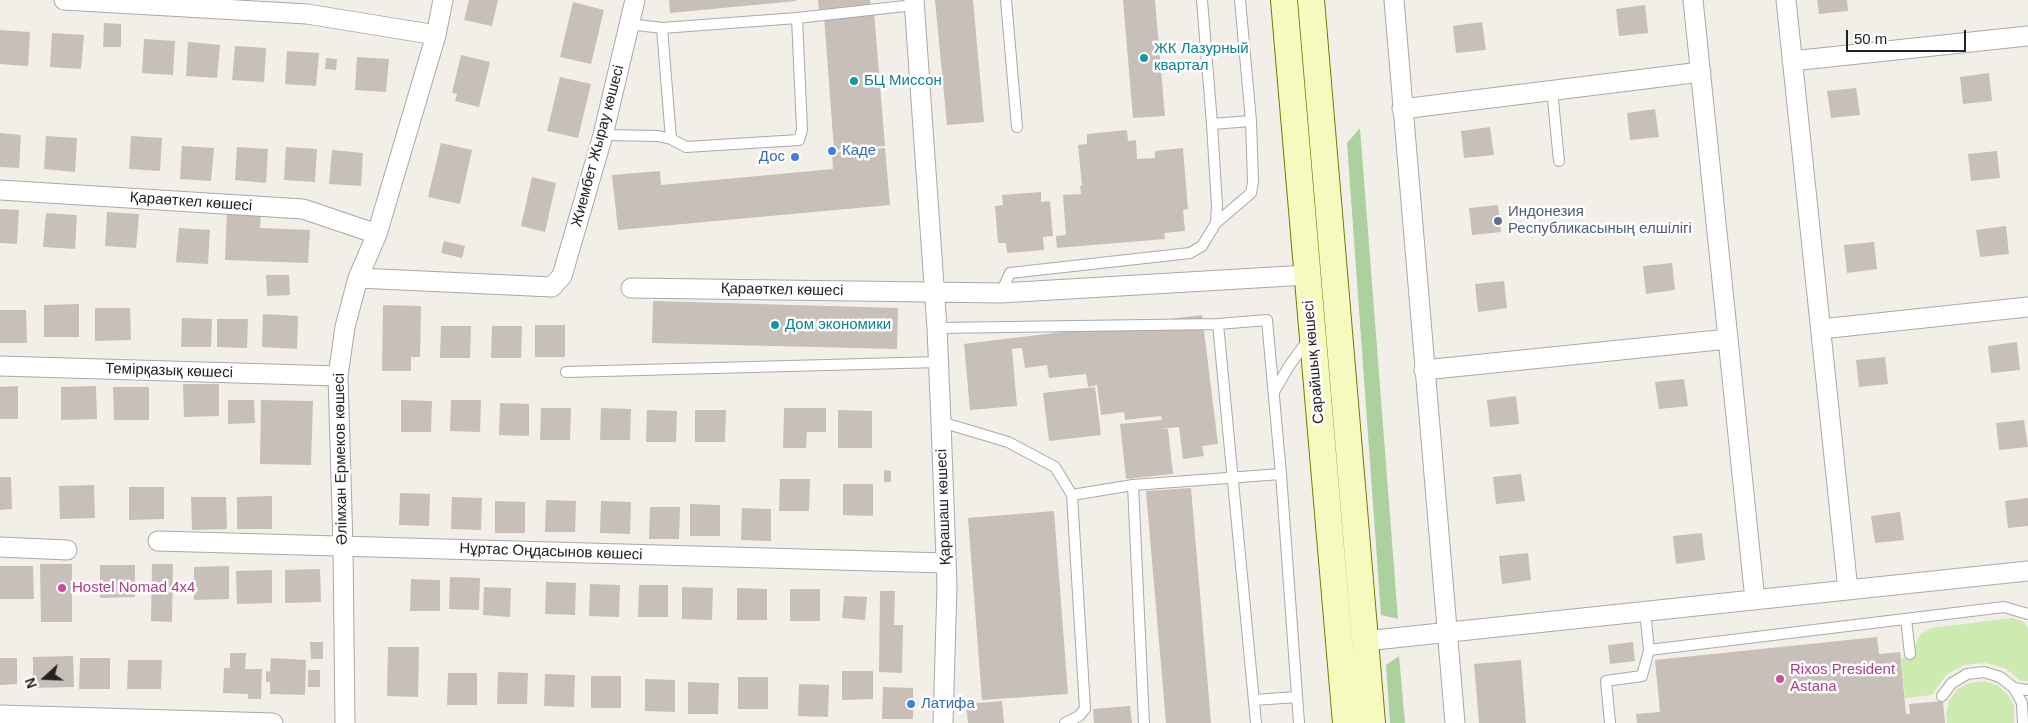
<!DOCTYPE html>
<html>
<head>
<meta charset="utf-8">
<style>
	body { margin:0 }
	#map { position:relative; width:2028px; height:723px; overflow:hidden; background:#f2efe9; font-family:Helvetica,sans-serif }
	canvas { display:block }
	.north { position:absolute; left:20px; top:653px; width:50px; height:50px; -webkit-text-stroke:4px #fff; paint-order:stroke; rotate:250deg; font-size:14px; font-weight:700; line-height:20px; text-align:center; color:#222 }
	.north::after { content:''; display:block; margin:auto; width:18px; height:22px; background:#222; clip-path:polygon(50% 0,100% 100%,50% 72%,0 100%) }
	.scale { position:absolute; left:1846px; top:30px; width:120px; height:22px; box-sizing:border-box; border:2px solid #222; border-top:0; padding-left:6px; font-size:15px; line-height:18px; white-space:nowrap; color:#222; -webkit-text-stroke:4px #fff; paint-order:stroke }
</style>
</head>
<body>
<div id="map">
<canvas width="2028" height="723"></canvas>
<div class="north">N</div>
<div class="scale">50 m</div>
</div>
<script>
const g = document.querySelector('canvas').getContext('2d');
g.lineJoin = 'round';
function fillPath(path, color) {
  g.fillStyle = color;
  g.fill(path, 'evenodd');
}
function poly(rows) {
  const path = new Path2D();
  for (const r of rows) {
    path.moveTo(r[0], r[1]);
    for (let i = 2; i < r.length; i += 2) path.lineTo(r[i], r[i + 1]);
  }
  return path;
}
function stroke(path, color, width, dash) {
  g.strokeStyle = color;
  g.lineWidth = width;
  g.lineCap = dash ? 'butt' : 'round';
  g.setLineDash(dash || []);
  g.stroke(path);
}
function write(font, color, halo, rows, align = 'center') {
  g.font = font + ' Helvetica,sans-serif';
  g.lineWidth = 5;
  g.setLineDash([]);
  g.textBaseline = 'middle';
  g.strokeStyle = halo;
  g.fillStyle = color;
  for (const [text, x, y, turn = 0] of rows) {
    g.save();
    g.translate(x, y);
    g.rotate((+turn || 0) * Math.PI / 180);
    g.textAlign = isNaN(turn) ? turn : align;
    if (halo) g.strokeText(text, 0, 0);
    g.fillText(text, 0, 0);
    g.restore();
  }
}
fillPath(poly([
	[2012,618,2023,621,2028,628,2028,681,2021,681,2005,668,1985,663,1964,665,1946,675,1932,695,1905,698,1901,658,1915,656,1914,647,1921,634,1932,628],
	[1983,681,1997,685,2007,693,2014,705,2014,723,1947,723,1946,713,1949,700,1958,689,1970,683]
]), '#cdebb0');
fillPath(poly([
	[1360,128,1398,619,1381,615,1347,143],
	[1399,656,1405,723,1390,723,1386,665]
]), '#add19e');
fillPath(poly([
	[469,0,498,0,492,26,464,20],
	[669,0,795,0,796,1,670,13],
	[818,0,870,0,871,8,819,12],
	[935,0,973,0,984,122,947,125],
	[1123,0,1155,0,1165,116,1133,118],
	[1817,0,1847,0,1848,11,1819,14],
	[573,2,604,10,591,64,560,57],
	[1645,5,1648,33,1619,36,1616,9],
	[874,12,885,146,834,150,824,16],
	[1482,22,1486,50,1456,53,1453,26],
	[104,23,121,24,121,47,103,47],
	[0,30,30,32,28,66,0,64],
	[52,33,84,35,81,69,50,67],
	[144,39,175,41,173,75,142,73],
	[188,42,220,45,217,78,186,76],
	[235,46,266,48,264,82,232,80],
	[287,51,319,53,316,86,285,84],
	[461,55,490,62,479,107,455,101,457,94,452,93],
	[357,57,389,59,386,92,355,90],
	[326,58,337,59,336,70,325,69],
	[1989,73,1992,101,1963,104,1960,77],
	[560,77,591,84,578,138,547,131],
	[1856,88,1860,115,1831,118,1827,91],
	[1655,109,1659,137,1630,140,1627,113],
	[1490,127,1494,155,1464,158,1461,131],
	[1127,130,1128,141,1136,140,1137,159,1155,158,1155,151,1183,148,1188,209,1183,210,1185,231,1164,233,1165,239,1057,248,1056,236,1066,235,1063,195,1081,194,1080,186,1082,185,1078,145,1087,144,1087,134],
	[0,133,21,135,19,168,0,167],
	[46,136,77,138,75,172,44,169],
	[131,136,162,138,160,171,129,169],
	[441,143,472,150,460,204,428,197],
	[182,146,214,148,211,181,180,179],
	[237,147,268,149,266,183,235,180],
	[286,147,317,149,315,182,284,180],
	[885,148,890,205,618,230,612,175,660,171,661,185,833,169,832,153],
	[332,150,363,153,361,186,329,184],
	[1997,151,2000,178,1971,181,1968,154],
	[532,177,556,183,545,232,521,226],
	[1041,192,1041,202,1050,201,1053,236,1043,237,1044,250,1007,253,1006,243,998,243,995,206,1003,205,1002,195],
	[1498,205,1501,232,1472,235,1469,208],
	[0,209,19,210,17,244,0,243],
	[227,211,261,212,260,228,310,230,308,263,225,260],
	[107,212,139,214,136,248,105,246],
	[46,213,77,215,75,249,43,247],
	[2006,226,2009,254,1980,257,1976,230],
	[179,228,210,230,208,264,176,262],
	[444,241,465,246,462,258,441,253],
	[1874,242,1877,269,1847,273,1844,245],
	[1672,263,1675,290,1646,294,1643,266],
	[266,275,289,275,290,295,267,296],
	[1504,281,1507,308,1478,312,1475,284],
	[653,301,898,308,897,349,652,343],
	[79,304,79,337,44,337,44,305],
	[383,305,421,306,420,357,411,357,411,371,382,371],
	[95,308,130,308,131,340,95,341],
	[0,310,26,310,27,343,0,343],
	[263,314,298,316,297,349,262,347],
	[1202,315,1218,444,1202,446,1204,456,1183,459,1179,427,1160,429,1168,429,1173,474,1126,479,1120,424,1162,420,1161,416,1125,420,1124,412,1101,415,1097,385,1088,387,1086,374,1049,378,1047,365,1025,368,1022,348,1012,349,1017,406,970,410,964,344],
	[182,318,212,319,211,347,181,347],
	[217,319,248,319,247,348,217,347],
	[535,325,565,325,565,357,535,357],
	[441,326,471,326,470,358,440,358],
	[492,326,522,326,521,358,491,358],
	[2017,342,2020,370,1991,373,1988,346],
	[1885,357,1888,384,1859,387,1856,360],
	[1684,379,1688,406,1659,409,1655,382],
	[183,384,219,384,219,416,184,417],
	[18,386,18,419,0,419,0,387],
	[96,386,97,419,61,420,61,387],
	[113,387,149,387,149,420,114,420],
	[1095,387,1101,435,1049,441,1043,393],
	[1516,396,1519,424,1490,427,1487,400],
	[228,400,254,400,255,423,228,424],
	[261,400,313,401,311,465,260,464],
	[401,400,432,401,431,432,401,432],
	[451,400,481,400,480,432,450,431],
	[500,403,529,404,529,436,499,435],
	[541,408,571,408,570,440,540,440],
	[601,408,631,409,630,440,600,440],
	[784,408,826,408,826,432,807,432,806,448,783,448],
	[647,410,677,411,676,442,646,442],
	[695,410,726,410,725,442,695,442],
	[838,410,872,411,872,448,838,448],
	[2024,420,2028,447,1999,450,1996,423],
	[884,470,891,471,891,482,884,482],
	[1521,474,1525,501,1496,504,1493,477],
	[0,477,11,477,12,509,0,510],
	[780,479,810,479,809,511,779,511],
	[843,484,873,484,873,516,843,515],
	[94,485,95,518,60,519,59,486],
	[129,487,164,487,164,519,129,520],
	[1191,488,1211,723,1166,723,1146,491],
	[400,493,430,494,429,526,399,525],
	[272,496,272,529,237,529,237,497],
	[191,497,226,497,227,529,192,530],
	[452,497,482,498,481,530,451,529],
	[2028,498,2028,526,2008,528,2005,501],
	[546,500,576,501,575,532,545,532],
	[495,501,525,502,525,533,495,533],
	[601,501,631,502,630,534,600,533],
	[690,504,720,505,720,536,690,536],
	[650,507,680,507,679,539,649,539],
	[742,508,771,509,771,541,741,540],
	[1054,511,1068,694,982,700,968,518],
	[1900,512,1904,540,1875,543,1871,516],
	[1702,533,1705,560,1676,564,1673,536],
	[1528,553,1531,580,1502,584,1499,556],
	[40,564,72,564,72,622,41,622],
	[152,564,173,564,172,622,151,621],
	[100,565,135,565,135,597,100,598],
	[0,566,33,566,34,599,0,599],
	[229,566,229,599,194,600,194,567],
	[320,569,321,602,285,603,285,570],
	[272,570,272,603,237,604,236,571],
	[450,577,480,578,479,610,449,609],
	[411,579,440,580,440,611,410,611],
	[546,582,576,583,575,615,545,614],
	[590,584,620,585,619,617,589,616],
	[639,585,668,585,668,617,638,617],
	[484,587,511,588,510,617,483,615],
	[682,587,713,588,712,620,682,619],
	[737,588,767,589,767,620,737,620],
	[790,589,820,589,820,621,790,621],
	[880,591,895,591,894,625,903,625,902,673,879,672],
	[844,596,867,597,865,620,842,618],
	[1877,637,1879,654,1900,652,1906,714,1910,714,1909,704,1943,701,1945,723,1637,723,1636,714,1660,712,1655,660],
	[310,642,323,642,323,659,311,659],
	[1633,642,1635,661,1610,664,1608,645],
	[388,647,419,647,418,697,387,696],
	[230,653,246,653,245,669,262,669,261,699,248,699,248,694,223,693,224,668,230,668],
	[73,656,74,687,33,688,33,657],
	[0,658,17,658,17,684,0,685],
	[80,658,110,658,110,689,79,689],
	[271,658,306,660,305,695,270,694,270,682,266,682,266,671,270,672],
	[128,660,162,660,161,689,127,689],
	[1521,660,1526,723,1479,723,1474,664],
	[308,670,320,670,320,687,308,687],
	[842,671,873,671,873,699,842,700],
	[498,672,528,673,527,704,497,704],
	[448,673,477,673,477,705,447,705],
	[545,674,575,675,574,707,544,706],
	[591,676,621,676,621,708,591,708],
	[738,677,768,677,768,709,738,709],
	[645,679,675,680,675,712,645,711],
	[688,682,719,683,718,714,688,714],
	[799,684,829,685,828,717,798,716],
	[883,687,913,688,913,719,882,719],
	[1002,701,1004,723,968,723,966,704],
	[1130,706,1132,723,1094,723,1093,709]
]), '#c7bfb8');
const service = poly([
	[1006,0,1017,127],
	[797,18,914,5],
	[662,28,671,139],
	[1552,90,1559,161],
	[1212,124,1251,121],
	[603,135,658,136,671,139,686,147,799,140,802,130,797,18,662,28,629,24],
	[1216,223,1251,193,1253,182,1251,121,1240,0],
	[1001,293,1010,273,1190,253,1202,246,1216,223,1217,206,1212,124,1202,0],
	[937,328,1218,324],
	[566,372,939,362],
	[1274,392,1289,366,1308,340],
	[941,422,1008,442,1055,467,1072,495,1133,485,1281,474],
	[1133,485,1144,723],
	[1645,611,1649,650],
	[1906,619,1910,654],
	[2014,688,2028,690],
	[1942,696,1952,683,1967,674,1984,672,2000,677,2014,688,2022,703,2023,723],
	[1254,700,1297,697],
	[1065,723,1079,716,1085,709,1072,495],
	[1256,723,1218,324,1267,320,1281,474,1299,723],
	[1610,723,1606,681,1642,676,1649,650,2004,607,2028,614]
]);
const minor = poly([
	[64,0,307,14,436,35],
	[914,0,937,328,941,422,947,586,943,723],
	[1394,0,1455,723],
	[1693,0,1755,600],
	[1786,0,1848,590],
	[1792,61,2028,36],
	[1402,109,1701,72],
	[0,190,303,209,377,234],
	[358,278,552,287,562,276,603,135,635,0],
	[631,288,1001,293,1307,275],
	[1821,329,2028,307],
	[0,366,338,376],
	[1424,370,1728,339],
	[158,541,945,563],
	[0,547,67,550],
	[1365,641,2028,571],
	[0,715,273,723],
	[345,723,343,546,338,376,345,327,358,278,377,234,436,35,443,0]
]);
const secondary = poly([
	[1284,0,1346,723],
	[1311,0,1372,723]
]);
stroke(service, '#a9a9a9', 12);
stroke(minor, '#a9a9a9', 21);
stroke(secondary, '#707d05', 28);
stroke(service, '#fff', 10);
stroke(minor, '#fff', 19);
stroke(secondary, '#f7fabf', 26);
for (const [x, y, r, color] of [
	[1144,58,5,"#0f9aa8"],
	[854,81,5,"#0f9aa8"],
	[832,151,5,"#3f7fe0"],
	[795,157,5,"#3f7fe0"],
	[1498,221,5,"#5c6f8a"],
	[775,325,5,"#0f9aa8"],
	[62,588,5,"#d1479c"],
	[1780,679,5,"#d1479c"],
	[911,704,5,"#3f7fe0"]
]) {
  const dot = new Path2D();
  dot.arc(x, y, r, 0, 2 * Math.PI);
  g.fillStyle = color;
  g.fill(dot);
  stroke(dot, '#fff', 2);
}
write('15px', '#0d838f', '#fff', [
	["ЖК Лазурный",1154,49],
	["квартал",1154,66],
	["БЦ Миссон",864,81],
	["Дом экономики",785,325]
], 'left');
write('15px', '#222', '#fff', [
	["Жиембет Жырау көшесі",598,146,-75],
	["Қараөткел көшесі",191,202,4],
	["Қараөткел көшесі",782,290,1],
	["Сарайшық көшесі",1314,362,-95],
	["Темірқазық көшесі",169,371,2],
	["Әлімхан Ермеков көшесі",341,459,-91],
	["Қарашаш көшесі",944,507,-92],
	["Нұртас Оңдасынов көшесі",551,552,2]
]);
write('15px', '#366cbe', '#fff', [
	["Каде",842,151],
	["Дос",785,157,"right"],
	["Латифа",921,704]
], 'left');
write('15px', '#4e5e75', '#fff', [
	["Индонезия",1508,212],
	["Республикасының елшілігі",1508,229]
], 'left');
write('15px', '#b23c85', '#fff', [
	["Hostel Nomad 4x4",72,588],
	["Rixos President",1790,670],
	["Astana",1790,687]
], 'left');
</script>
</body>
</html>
